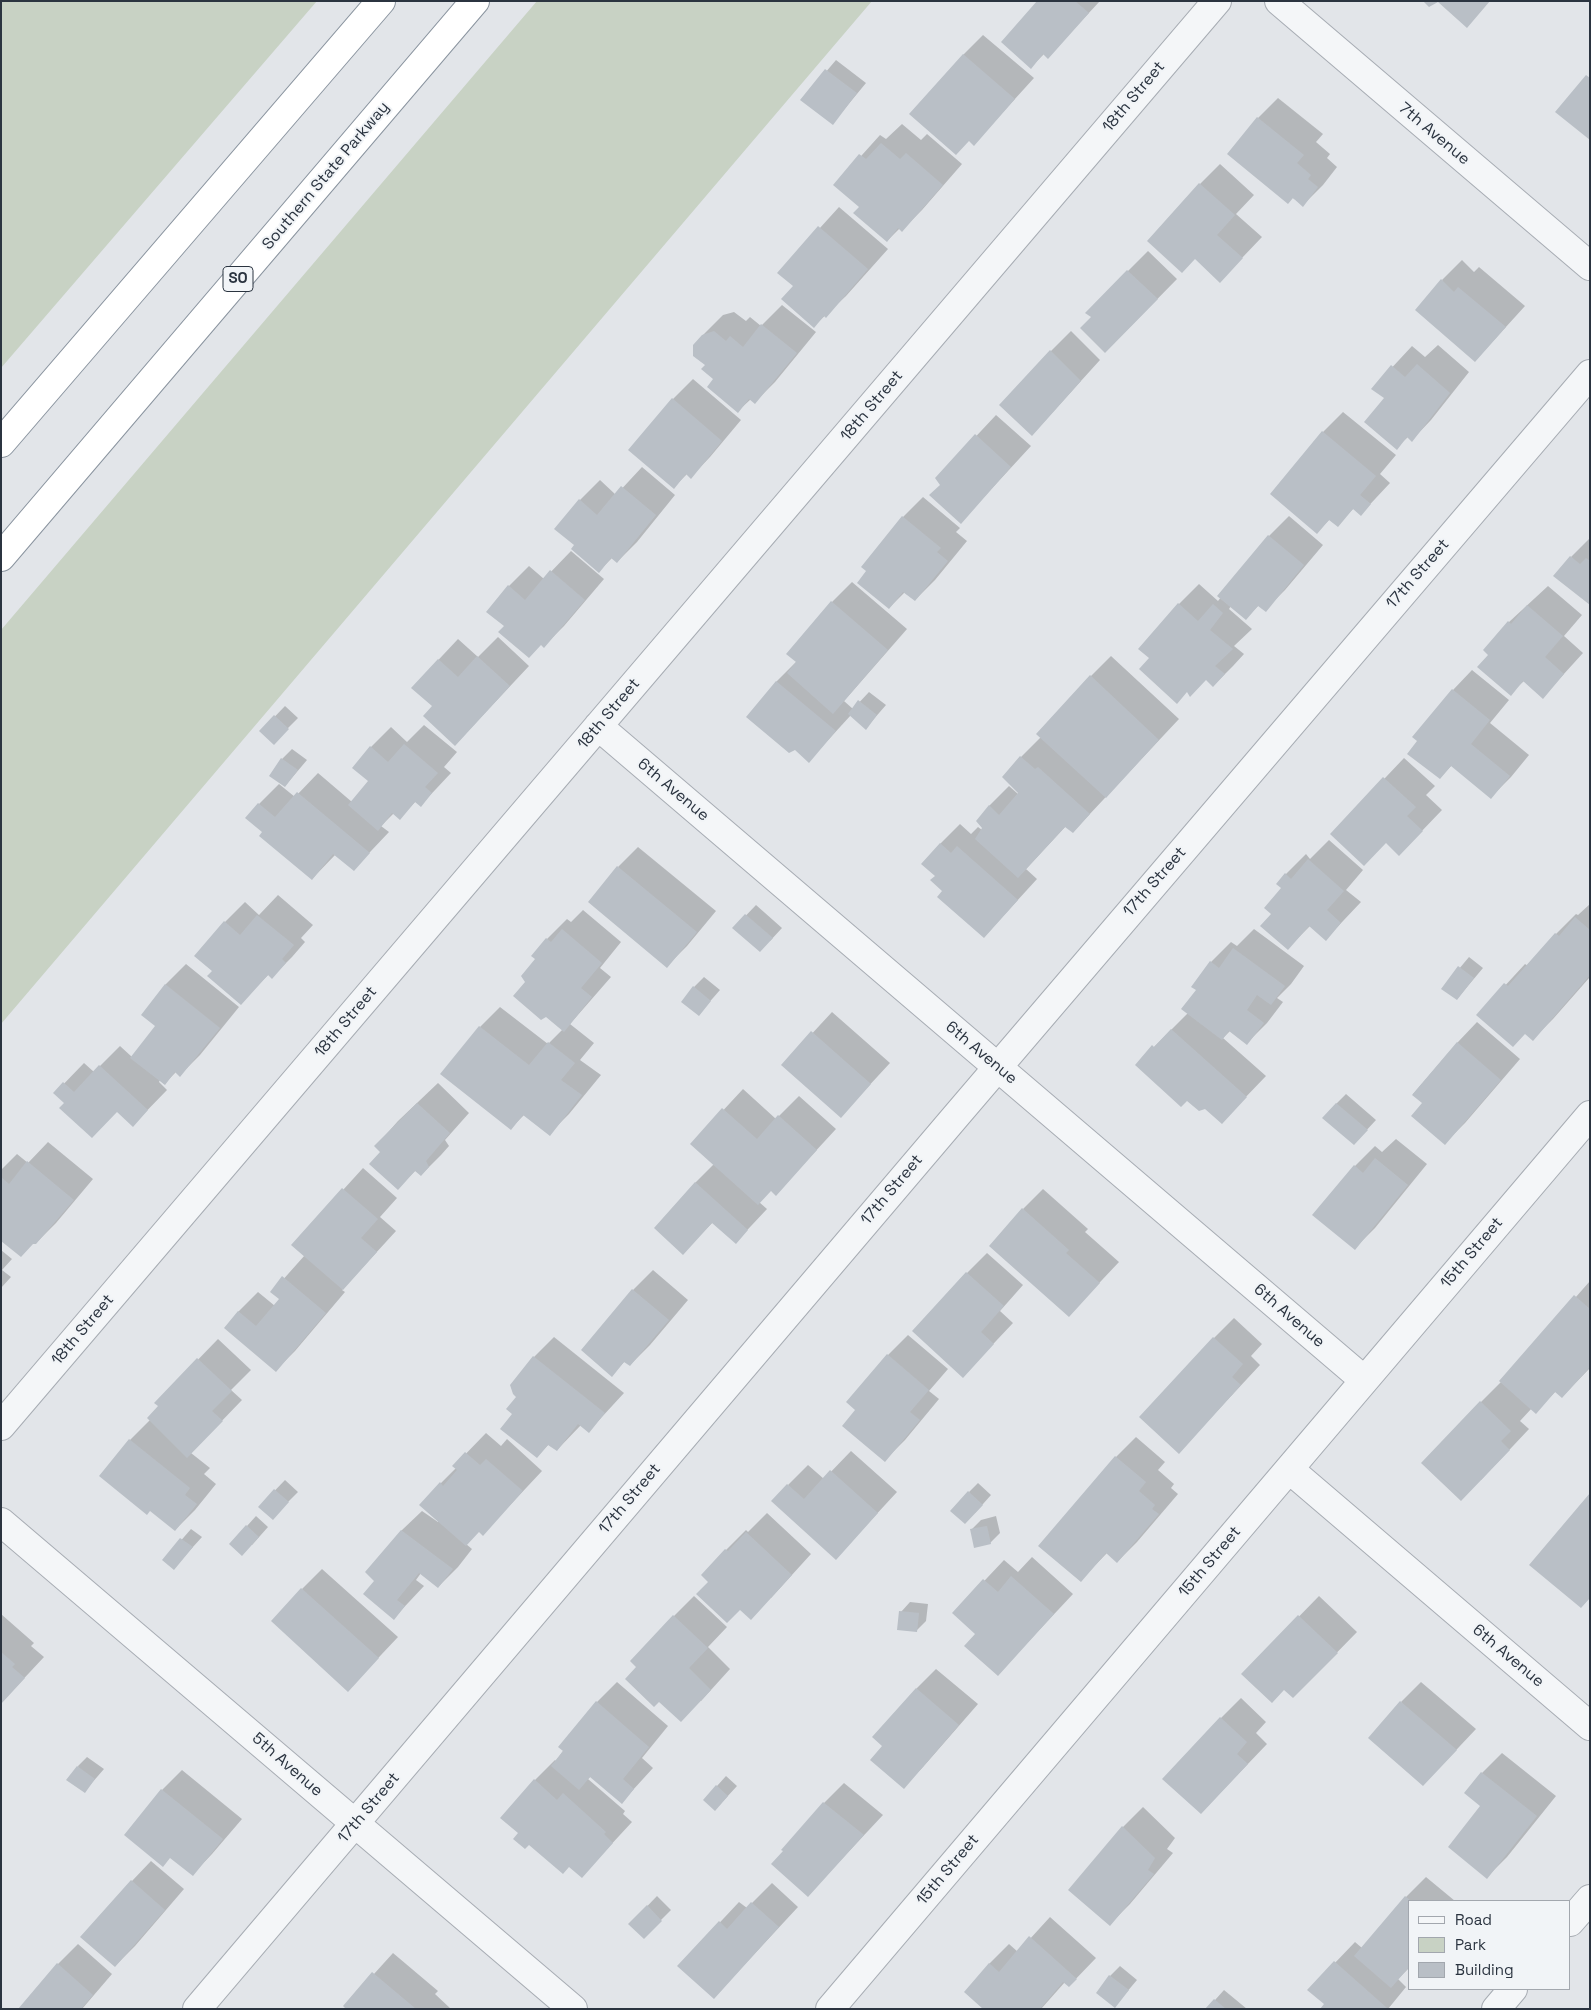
<!DOCTYPE html>
<html>
<head>
<meta charset="utf-8">
<style>
	body { margin:0 }
	#map { position:relative; width:1591px; height:2010px; overflow:hidden; background:#e2e5e9; font-family:"Space Grotesk",sans-serif }
	canvas { display:block }
	.frame { position:absolute; inset:0; border:2px solid #2b3440; pointer-events:none }
	.legend { position:absolute; left:1408px; top:1900px; width:162px; height:90px; box-sizing:border-box; background:#f1f4f7; border:1px solid #a2a7ae; margin:0; padding:6px 9px; list-style:none; font-size:15px; color:#2b3440 }
	.legend li { display:flex; align-items:center; gap:10px; height:25px }
	.legend b { width:25px; border:1px solid #a2a7ae }
</style>
</head>
<body>
<div id="map">
<canvas width="1591" height="2010"></canvas>
<div class="frame"></div>
<ul class="legend">
<li><b style="height:6px;background:#f4f6f8"></b>Road</li>
<li><b style="height:14px;background:#c8d2c4"></b>Park</li>
<li><b style="height:14px;background:#b9bfc6"></b>Building</li>
</ul>
</div>
<script>
const g = document.querySelector('canvas').getContext('2d');
g.lineJoin = 'round';
function fillPath(path, color) {
  g.fillStyle = color;
  g.fill(path, 'evenodd');
}
function poly(rows) {
  const path = new Path2D();
  for (const r of rows) {
    path.moveTo(r[0], r[1]);
    for (let i = 2; i < r.length; i += 2) path.lineTo(r[i], r[i + 1]);
  }
  return path;
}
function stroke(path, color, width, dash) {
  g.strokeStyle = color;
  g.lineWidth = width;
  g.lineCap = dash ? 'butt' : 'round';
  g.setLineDash(dash || []);
  g.stroke(path);
}
function write(font, color, halo, rows, align = 'center') {
  g.font = font + ' "Space Grotesk",sans-serif';
  g.lineWidth = 4;
  g.setLineDash([]);
  g.textBaseline = 'middle';
  g.strokeStyle = halo;
  g.fillStyle = color;
  for (const [text, x, y, turn = 0] of rows) {
    g.save();
    g.translate(x, y);
    g.rotate((+turn || 0) * Math.PI / 180);
    g.textAlign = isNaN(turn) ? turn : align;
    if (halo) g.strokeText(text, 0, 0);
    g.fillText(text, 0, 0);
    g.restore();
  }
}
fillPath(poly([
	[1,1,317,1,1,368],
	[537,1,872,1,1,1024,1,630]
]), '#c8d2c4');
fillPath(poly([
	[1038,1,1100,1,1048,57,1044,54,1031,67],
	[983,35,1034,78,974,144,963,55],
	[836,60,866,83,833,123,802,100],
	[1278,98,1323,134,1316,142,1330,154,1327,158,1337,167,1323,185,1303,205,1229,154,1258,118],
	[902,124,921,140,927,134,962,164,922,210,902,230,900,228,887,241,861,207,835,185,880,135,886,139],
	[1220,164,1254,195,1236,214,1262,237,1220,281,1200,184],
	[839,207,888,249,846,296,814,326,794,286,779,273],
	[1148,251,1177,279,1125,332,1087,312],
	[1462,260,1474,272,1479,267,1525,306,1475,361,1442,280],
	[782,305,816,332,775,382,755,402,751,399,738,411,707,365,702,336,723,315,734,312,746,321,750,317,761,326],
	[1071,331,1100,360,1032,435,1051,351],
	[1438,345,1469,372,1431,420,1412,440,1408,437,1396,448,1386,398,1373,388,1412,346,1425,357],
	[693,379,741,420,710,457,691,477,687,474,674,487,673,399],
	[1343,412,1396,455,1380,474,1390,483,1361,514,1354,508,1337,525,1330,519,1317,532,1272,494,1323,432],
	[996,415,1031,446,961,522,937,478],
	[642,467,675,495,637,542,617,562,612,558,599,571,575,545,580,500,600,480,616,495],
	[923,497,960,528,956,532,967,541,935,580,915,600,905,592,889,608,903,517],
	[1289,516,1323,545,1285,590,1265,610,1259,605,1246,618,1231,606,1229,609,1252,629,1234,646,1244,654,1233,666,1213,686,1206,679,1151,658,1179,604,1199,584,1218,601,1269,536],
	[1590,538,1590,604,1571,557],
	[571,551,604,579,564,626,544,646,506,626,509,586,529,566,544,579],
	[852,582,907,629,844,701,853,709,869,692,886,705,866,728,851,715,809,761,795,749,748,717,777,681,797,661,787,654,832,602],
	[1548,586,1582,615,1564,636,1583,653,1543,697,1524,681,1510,694,1490,654,1509,622],
	[498,637,529,666,455,745,434,706,413,687,458,639,478,657],
	[1111,656,1179,719,1073,832,1066,826,1026,869,1037,879,984,937,944,891,936,876,940,844,960,824,971,834,978,827,982,830,989,806,1009,786,1018,794,1021,757,1041,737,1091,676],
	[1472,670,1509,700,1490,723,1529,755,1511,777,1491,797,1452,765,1440,778,1453,690],
	[285,706,298,718,283,733,261,731],
	[424,725,457,752,444,767,451,773,421,805,416,801,400,818,394,813,381,826,389,832,354,869,336,854,312,879,264,832,259,804,279,784,295,797,318,773,352,802,370,781,371,747,391,727,407,742],
	[292,749,307,760,285,786,282,759],
	[1404,758,1435,786,1426,795,1442,810,1419,834,1386,842,1332,834],
	[1329,840,1363,870,1346,890,1361,902,1326,939,1310,926,1288,948,1273,914,1286,874,1306,854,1310,859],
	[638,847,716,911,687,946,667,966,618,867],
	[278,895,313,925,301,938,305,942,292,957,272,977,269,974,241,1003,214,971,225,922,245,902,259,915],
	[1590,904,1590,977,1553,1019,1533,1039,1526,1033,1478,1015,1525,964,1528,966,1556,934,1576,914,1578,915],
	[756,905,782,928,770,941,734,928],
	[583,910,621,942,600,968,611,977,570,1024,594,1043,580,1060,601,1075,569,1114,549,1134,525,1114,511,1128,480,1027,500,1007,548,1044,563,1029,527,982,547,939,567,919,571,922],
	[1254,929,1304,966,1291,984,1277,998,1283,1002,1267,1023,1247,1043,1230,1031,1223,1038,1266,1076,1241,1102,1205,1108,1187,1099,1136,1065,1188,1013,1198,990,1193,987,1211,962,1231,942,1237,946],
	[1469,957,1483,968,1457,999,1443,988],
	[186,964,239,1007,200,1055,180,1075,176,1072,164,1084,160,1080,159,1082,167,1090,133,1125,117,1111,66,1103,55,1093,84,1063,94,1072,120,1046,132,1057,157,1026,142,1015,166,984],
	[704,977,720,990,699,1014,694,987],
	[832,1012,890,1063,841,1116,783,1065],
	[1477,1022,1520,1059,1465,1123,1445,1143,1424,1103,1413,1094,1458,1042],
	[438,1083,469,1113,445,1140,449,1146,441,1155,421,1175,416,1170,398,1188,381,1152,376,1146,398,1121],
	[743,1089,776,1119,799,1096,836,1129,776,1194,771,1190,759,1202,767,1209,736,1242,713,1222,683,1253,695,1183,714,1164,692,1144],
	[1346,1094,1376,1120,1363,1134,1336,1104],
	[1396,1139,1427,1164,1375,1228,1355,1248,1355,1166,1375,1146,1382,1152],
	[48,1142,93,1179,56,1223,36,1243,1,1219,1,1170,17,1154,28,1163],
	[363,1168,397,1198,380,1217,396,1231,342,1290,345,1292,295,1351,276,1370,238,1312,258,1292,275,1306,280,1299,272,1292,305,1255,293,1245],
	[1043,1189,1088,1229,1085,1232,1119,1262,1069,1315,1023,1209],
	[1,1250,12,1259,2,1270,11,1277,1,1288],
	[987,1253,1023,1285,1000,1311,1013,1323,963,1376,967,1273],
	[653,1270,688,1300,650,1345,630,1365,625,1361,612,1375,583,1350,633,1290],
	[1590,1281,1590,1368,1562,1397,1556,1391,1536,1412,1532,1408,1520,1421,1529,1429,1481,1480,1481,1402,1501,1382],
	[1234,1318,1262,1344,1251,1356,1260,1365,1179,1452,1214,1338],
	[908,1335,948,1369,929,1391,939,1399,905,1440,885,1460,857,1410,888,1355],
	[554,1337,624,1393,589,1431,581,1425,557,1450,549,1444,537,1457,517,1397,511,1386,534,1357],
	[218,1339,251,1370,231,1390,242,1400,191,1453,210,1468,204,1474,216,1484,195,1510,175,1530,150,1510,101,1476,130,1440,150,1420,160,1406,156,1403],
	[486,1433,501,1446,507,1439,542,1471,483,1534,480,1530,466,1544,472,1549,458,1567,438,1587,421,1573,416,1580,424,1586,394,1618,376,1581,367,1572,402,1530,422,1511,438,1522,441,1483,456,1468,454,1466],
	[1136,1437,1165,1462,1158,1470,1174,1484,1171,1488,1178,1494,1137,1542,1117,1562,1107,1553,1081,1580,1116,1457],
	[851,1451,897,1492,836,1558,788,1485,808,1465,824,1479],
	[285,1480,298,1492,282,1508,259,1507],
	[978,1483,991,1495,975,1513,969,1492],
	[767,1513,811,1554,771,1598,710,1582,726,1550,746,1530,748,1532],
	[256,1516,268,1527,252,1545,247,1526],
	[996,1516,1000,1533,990,1543,971,1530,981,1520],
	[191,1529,202,1537,174,1568,164,1560],
	[1032,1557,1073,1594,998,1674,977,1633,954,1613,1004,1560,1018,1572],
	[322,1569,398,1637,348,1690,302,1589],
	[694,1596,727,1627,708,1647,730,1669,701,1701,638,1667,674,1616],
	[1319,1596,1357,1632,1313,1677,1285,1689,1243,1674],
	[910,1602,928,1604,926,1621,916,1631,901,1612],
	[1,1614,34,1643,31,1646,44,1657,1,1703],
	[936,1669,978,1704,923,1767,904,1787,884,1746,917,1688],
	[617,1682,668,1726,642,1758,653,1768,622,1802,591,1776,588,1779,625,1811,623,1814,632,1822,582,1876,570,1866,520,1833,535,1780,555,1760,556,1761,597,1702],
	[1421,1682,1476,1729,1443,1764,1401,1702],
	[1241,1698,1266,1722,1256,1733,1267,1744,1201,1813,1221,1718],
	[1502,1753,1556,1796,1507,1857,1487,1877,1482,1806,1482,1773],
	[87,1757,104,1769,84,1792,78,1766],
	[182,1770,242,1819,212,1854,193,1874,162,1790],
	[726,1776,737,1786,715,1810,717,1786],
	[844,1783,883,1815,808,1895,824,1803],
	[1143,1807,1175,1838,1167,1849,1173,1853,1130,1904,1110,1924,1070,1890,1123,1827],
	[151,1861,184,1889,135,1946,115,1966,132,1881],
	[1426,1877,1455,1901,1410,1901,1410,1967,1398,1979,1406,1987,1388,2009,1322,2009,1326,2004,1309,1990,1355,1942,1362,1948,1406,1897],
	[772,1883,798,1907,733,1977,679,1966,739,1902,747,1908],
	[657,1896,671,1910,644,1937,630,1924],
	[1050,1917,1096,1958,1069,1986,1065,1982,1041,2009,985,2009,989,1964,1009,1944,1018,1952],
	[78,1944,112,1974,82,2009,19,2009,58,1964],
	[393,1953,438,1991,435,1994,451,2009,348,2009,345,2006],
	[1120,1966,1137,1980,1115,2006,1110,1976],
	[1224,1990,1247,2009,1207,2009]
]), '#0003');
fillPath(poly([
	[1037,1,1075,1,1089,13,1048,59,1043,54,1031,69,1001,42],
	[1423,1,1490,1,1467,28,1438,2,1429,7],
	[963,54,1015,99,974,146,969,141,956,155,909,114],
	[825,69,857,93,833,125,800,100],
	[1586,75,1590,78,1590,140,1555,112],
	[1257,117,1304,155,1297,163,1311,175,1308,179,1318,187,1303,207,1293,198,1288,204,1227,154],
	[881,143,900,159,906,153,943,185,902,232,898,228,887,242,853,213,859,207,833,185,859,154,866,159],
	[1199,183,1235,215,1217,235,1243,258,1220,283,1195,259,1182,273,1147,241],
	[818,226,868,269,826,318,824,316,814,328,781,299,793,286,777,273],
	[1127,270,1158,299,1105,353,1080,328,1091,317,1085,313],
	[1441,279,1454,292,1458,287,1506,327,1475,362,1415,310],
	[761,324,797,353,755,404,749,399,738,413,707,387,713,379,701,369,705,365,693,356,693,345,702,335,714,331,726,341,730,336,743,347],
	[1050,350,1081,381,1032,436,999,405],
	[1417,364,1450,393,1412,442,1407,437,1397,450,1364,422,1384,398,1371,389,1391,365,1405,377],
	[672,398,722,441,691,479,686,474,674,489,628,450],
	[1322,431,1376,476,1360,495,1371,504,1361,516,1353,509,1338,527,1329,520,1317,534,1270,494],
	[975,434,1011,467,961,524,929,495,940,485,935,478],
	[621,486,656,515,617,563,611,558,599,573,571,549,574,545,554,529,579,499,597,515],
	[902,516,941,548,937,552,948,561,915,601,903,592,889,609,857,583,866,571,861,567],
	[1268,535,1304,565,1266,612,1258,606,1246,620,1217,596],
	[1570,556,1580,564,1586,558,1590,561,1590,605,1553,576],
	[550,570,585,600,544,648,541,645,529,658,498,632,504,626,486,612,508,585,525,600],
	[831,601,888,650,833,714,787,673,796,662,786,654],
	[1178,603,1198,621,1213,604,1223,613,1210,630,1233,649,1215,666,1225,674,1213,687,1206,680,1190,697,1187,692,1177,704,1139,669,1149,658,1138,649],
	[1527,605,1563,636,1545,657,1564,674,1543,699,1523,681,1511,696,1477,667,1488,655,1483,650,1508,621,1511,624],
	[477,656,510,686,455,746,423,716,432,706,411,688,438,659,458,677],
	[1090,675,1159,740,1106,798,1036,734],
	[776,681,836,731,809,763,795,750,789,753,746,717],
	[1452,689,1490,720,1471,744,1510,776,1491,799,1451,766,1440,779,1407,754,1417,741,1412,737],
	[858,700,877,715,866,730,848,714],
	[274,715,289,729,274,745,259,731],
	[404,744,438,773,425,787,432,793,421,807,415,802,400,820,392,813,378,831,348,805,368,781,352,768,370,746,388,762],
	[1020,756,1035,769,1038,767,1090,814,1073,833,1065,827,1018,878,975,839,982,828,976,821,989,805,999,815,1018,793,1002,777],
	[281,758,298,770,285,787,269,776],
	[1383,777,1416,807,1407,816,1423,831,1399,856,1386,843,1364,866,1330,834],
	[297,792,370,853,354,871,333,854,312,880,259,836,262,832,245,818,258,803,275,817],
	[940,843,951,853,957,846,1018,900,984,938,937,897,942,891,930,880,935,876,921,864],
	[1308,859,1344,891,1327,910,1341,923,1326,941,1309,926,1288,950,1260,926,1271,914,1264,908,1281,888,1276,884,1285,873,1291,879],
	[617,866,697,932,667,968,588,902],
	[745,914,773,938,760,952,732,928],
	[257,915,294,945,282,959,286,963,272,979,268,975,241,1005,207,976,212,971,194,956,224,921,240,935],
	[1575,917,1590,930,1590,975,1533,1041,1525,1034,1513,1047,1476,1015,1504,983,1508,986,1555,933,1559,936],
	[562,929,602,963,581,988,592,997,564,1032,546,1017,541,1020,513,996,525,982,521,976,535,959,531,956,546,938,551,942],
	[1233,948,1285,986,1271,1005,1257,995,1247,1010,1264,1023,1247,1045,1229,1031,1222,1040,1181,1009,1196,990,1191,987,1210,961,1219,968],
	[1458,966,1474,978,1457,1000,1441,989],
	[165,984,220,1028,180,1077,175,1072,165,1085,130,1058,155,1026,141,1015],
	[693,986,711,1001,699,1016,681,1002],
	[479,1026,529,1065,548,1042,575,1063,561,1080,582,1095,550,1136,523,1115,511,1130,440,1074],
	[1171,1029,1247,1097,1222,1124,1205,1109,1199,1111,1187,1101,1181,1107,1135,1065,1152,1045,1154,1047],
	[811,1031,871,1084,841,1118,781,1065],
	[1457,1042,1501,1080,1445,1145,1411,1116,1422,1103,1412,1095],
	[99,1065,148,1110,133,1127,117,1112,92,1138,59,1108,64,1103,53,1093,63,1082,74,1092],
	[417,1103,450,1133,426,1161,429,1167,421,1176,415,1171,398,1190,369,1164,380,1152,374,1146],
	[1336,1103,1368,1130,1354,1145,1322,1118],
	[722,1108,757,1139,778,1115,817,1150,776,1196,771,1191,758,1205,690,1144],
	[1375,1158,1408,1185,1355,1250,1312,1215,1354,1165,1363,1173],
	[27,1161,74,1200,36,1244,33,1244,21,1257,1,1241,1,1177,9,1184],
	[695,1182,748,1230,736,1244,712,1223,683,1255,654,1228],
	[342,1188,378,1219,361,1238,377,1252,343,1290,291,1245],
	[1022,1208,1069,1250,1066,1253,1100,1283,1069,1317,989,1246],
	[966,1272,1004,1306,981,1332,994,1344,963,1378,912,1331],
	[282,1276,326,1313,276,1372,224,1328,238,1311,256,1326,279,1299,270,1292],
	[632,1289,669,1320,630,1366,624,1362,612,1377,581,1350],
	[1574,1295,1590,1309,1590,1367,1562,1398,1555,1392,1536,1414,1499,1381],
	[1213,1337,1243,1364,1232,1377,1241,1385,1179,1454,1139,1417],
	[887,1354,929,1390,910,1412,920,1420,885,1462,842,1426,855,1410,846,1402],
	[533,1356,605,1413,589,1433,578,1424,557,1451,548,1445,537,1458,500,1429,512,1414,506,1409,516,1397,513,1394,510,1385],
	[197,1358,232,1391,212,1411,223,1421,187,1458,147,1418,158,1406,154,1403],
	[1480,1401,1511,1431,1501,1441,1510,1450,1461,1501,1421,1463],
	[129,1439,190,1488,185,1495,197,1504,175,1531,150,1511,147,1515,99,1476],
	[465,1452,480,1465,486,1459,523,1491,483,1536,479,1532,466,1546,419,1505,440,1482,443,1486,457,1470,452,1466],
	[1115,1456,1146,1482,1139,1491,1155,1505,1152,1509,1159,1514,1117,1563,1106,1553,1081,1582,1038,1546],
	[830,1470,878,1513,836,1560,771,1501,787,1484,804,1499],
	[274,1489,289,1502,273,1520,258,1507],
	[968,1491,983,1505,965,1524,950,1511],
	[1590,1493,1590,1598,1581,1608,1529,1565],
	[246,1525,259,1537,242,1556,229,1544],
	[987,1526,991,1544,974,1548,970,1529],
	[401,1530,453,1569,438,1588,419,1573,397,1600,405,1606,394,1620,363,1594,374,1581,365,1572],
	[746,1532,792,1575,751,1620,740,1610,727,1623,696,1594,708,1582,701,1575,725,1549,728,1551],
	[180,1538,193,1547,174,1570,162,1560],
	[1011,1576,1054,1614,998,1676,964,1646,975,1634,952,1613,983,1579,998,1592],
	[301,1588,379,1658,348,1692,271,1621],
	[899,1611,919,1613,917,1632,897,1630],
	[673,1615,708,1648,689,1668,711,1690,681,1722,659,1702,654,1707,625,1679,636,1667,630,1661],
	[1298,1615,1338,1653,1293,1698,1284,1690,1272,1703,1241,1674],
	[1,1652,15,1664,12,1667,25,1678,1,1704],
	[916,1688,959,1725,904,1789,870,1760,882,1746,872,1737],
	[596,1701,649,1747,623,1779,634,1789,622,1804,590,1777,579,1790,551,1766,563,1751,558,1747],
	[1400,1701,1457,1750,1423,1786,1368,1738],
	[1220,1717,1247,1742,1237,1754,1248,1764,1201,1814,1162,1779],
	[77,1766,95,1779,85,1793,66,1780],
	[1481,1772,1537,1816,1487,1879,1448,1847,1480,1806,1464,1793],
	[534,1779,557,1800,563,1793,606,1832,604,1834,613,1843,582,1878,569,1867,563,1874,529,1845,525,1849,513,1839,518,1833,500,1818],
	[716,1785,728,1796,715,1811,703,1800],
	[161,1789,223,1839,193,1876,170,1858,163,1867,124,1835],
	[823,1802,864,1835,808,1897,771,1864,783,1851,781,1850],
	[1122,1826,1155,1858,1148,1870,1154,1874,1110,1926,1068,1890],
	[131,1880,165,1910,115,1967,80,1937],
	[1405,1896,1411,1901,1410,1901,1410,1966,1391,1988,1354,1956],
	[751,1902,779,1927,714,1999,677,1966,719,1921,727,1929],
	[647,1905,662,1921,644,1939,628,1924],
	[1029,1936,1077,1979,1069,1987,1063,1982,1040,2009,983,2009,964,1992,989,1963,999,1972],
	[1334,1961,1387,2008,1386,2009,1320,2009,1324,2004,1307,1990],
	[57,1963,93,1995,81,2009,18,2009],
	[372,1972,416,2009,346,2009,343,2006],
	[1109,1975,1129,1990,1115,2008,1096,1993],
	[1214,1999,1226,2009,1205,2009]
]), '#b9bfc6');
const minor = poly([
	[1279,1,1590,266],
	[598,726,1364,1380],
	[1,1426,1217,1],
	[1289,1469,1590,1726],
	[1,1522,573,2009],
	[1570,1922,1590,1899],
	[197,2009,956,1116,1590,374],
	[830,2009,1590,1115],
	[1496,2009,1513,1989]
]);
const highway = poly([
	[1,443,381,1],
	[1,557,475,1]
]);
stroke(minor, '#a7acb3', 30);
stroke(highway, '#8a949f', 30);
stroke(minor, '#f4f6f8', 28);
stroke(highway, '#fff', 28);
for (const [x, y, w] of [
	[238,279,30]
]) {
  const box = new Path2D();
  box.roundRect(x - w / 2, y - 12.5, w, 25, 4);
  g.fillStyle = '#f1f4f7';
  g.fill(box);
  stroke(box, '#2b3440', 1);
}
write('bold 15px', '#2b3440', null, [
	["SO",238,279]
]);
write('16px', '#2b3440', '#f1f4f7', [
	["18th Street",1134,97,-50],
	["7th Avenue",1434,134,40],
	["Southern State Parkway",326,176,-50],
	["18th Street",872,406,-50],
	["17th Street",1418,574,-49],
	["18th Street",609,714,-50],
	["6th Avenue",673,790,40],
	["17th Street",1155,882,-49],
	["18th Street",346,1022,-50],
	["6th Avenue",981,1053,40],
	["17th Street",892,1190,-50],
	["15th Street",1472,1253,-50],
	["6th Avenue",1289,1316,41],
	["18th Street",83,1330,-50],
	["17th Street",630,1499,-50],
	["15th Street",1210,1562,-50],
	["6th Avenue",1508,1656,40],
	["5th Avenue",287,1765,41],
	["17th Street",369,1808,-50],
	["15th Street",948,1870,-50]
]);
</script>
</body>
</html>
